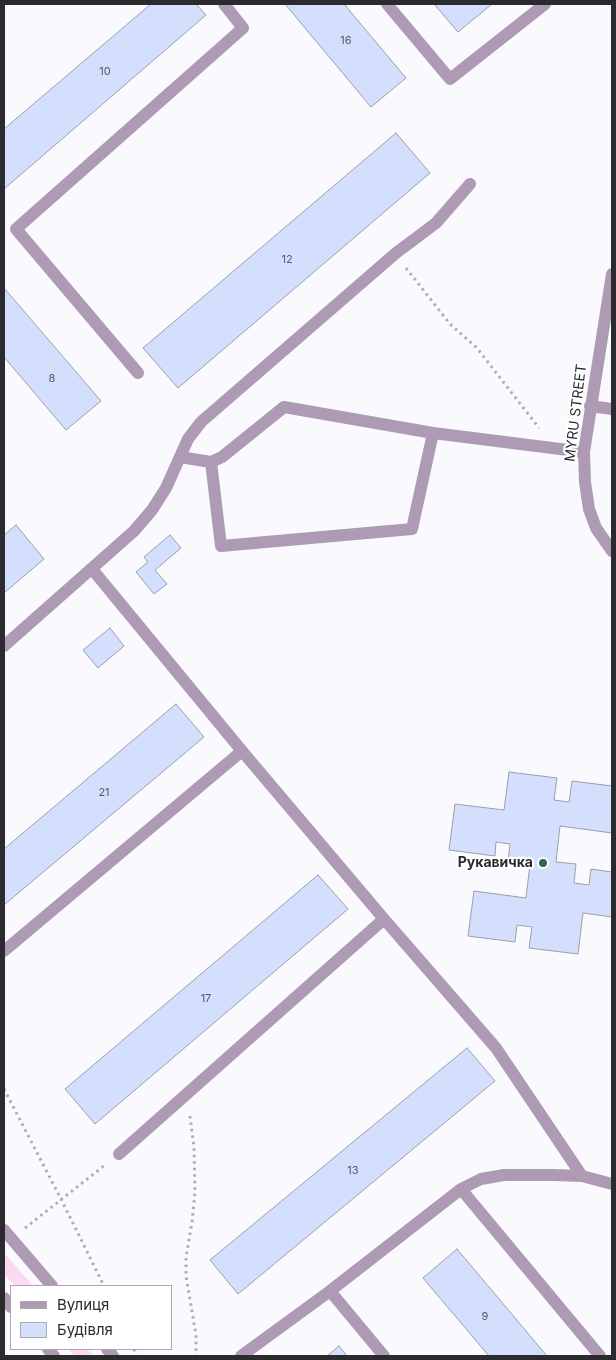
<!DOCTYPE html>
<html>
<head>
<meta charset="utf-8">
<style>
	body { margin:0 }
	#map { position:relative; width:616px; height:1360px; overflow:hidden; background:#fafafe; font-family:Inter,sans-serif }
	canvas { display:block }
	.frame { position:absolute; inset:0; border:5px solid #2b2a2e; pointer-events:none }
	.legend { position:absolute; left:10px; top:1285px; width:162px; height:65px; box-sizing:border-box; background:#fff; border:1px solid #aaaaab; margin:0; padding:6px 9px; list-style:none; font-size:15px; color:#2b2a2e }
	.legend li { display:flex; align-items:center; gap:10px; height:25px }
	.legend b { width:25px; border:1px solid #aaaaab }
</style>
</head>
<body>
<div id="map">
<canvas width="616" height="1360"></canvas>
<div class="frame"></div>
<ul class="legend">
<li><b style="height:6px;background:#af9ab6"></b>Вулиця</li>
<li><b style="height:14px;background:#d3dffc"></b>Будівля</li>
</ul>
</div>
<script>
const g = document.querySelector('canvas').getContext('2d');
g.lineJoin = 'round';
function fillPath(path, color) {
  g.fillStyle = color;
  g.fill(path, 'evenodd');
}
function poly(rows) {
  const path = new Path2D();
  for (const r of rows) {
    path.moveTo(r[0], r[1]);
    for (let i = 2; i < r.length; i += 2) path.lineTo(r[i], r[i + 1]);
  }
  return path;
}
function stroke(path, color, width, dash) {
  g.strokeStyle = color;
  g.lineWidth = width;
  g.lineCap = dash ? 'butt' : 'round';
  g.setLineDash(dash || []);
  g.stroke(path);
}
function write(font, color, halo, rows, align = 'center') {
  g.font = font + ' Inter,sans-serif';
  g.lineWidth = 4.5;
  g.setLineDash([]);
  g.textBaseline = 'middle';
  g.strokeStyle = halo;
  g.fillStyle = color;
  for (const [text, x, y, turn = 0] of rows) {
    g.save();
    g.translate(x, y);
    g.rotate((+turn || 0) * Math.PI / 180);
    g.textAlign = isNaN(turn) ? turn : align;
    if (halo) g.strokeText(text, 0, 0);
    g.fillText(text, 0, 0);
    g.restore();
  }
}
fillPath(poly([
	[4,1255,6,1255,33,1286,15,1286,4,1274],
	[68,1349,87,1349,94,1356,75,1356]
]), '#fdd8ee');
const building = poly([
	[151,4,196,4,206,15,4,189,4,129,151,4],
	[285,4,344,4,406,78,371,107,285,4],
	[434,4,492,4,458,32,434,4],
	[396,133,430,173,178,388,143,348,396,133],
	[4,288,101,401,66,430,4,357,4,288],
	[16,525,44,559,4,593,4,535,16,525],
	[170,535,181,548,155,570,167,584,154,594,136,572,148,562,144,557,170,535],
	[110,628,124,646,98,668,83,650,110,628],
	[176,704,204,737,4,905,4,849,176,704],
	[509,772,557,778,554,800,569,802,572,781,612,786,612,833,560,826,556,862,576,864,574,883,589,885,591,869,612,872,612,917,583,913,578,954,529,948,532,927,517,925,515,942,468,936,474,891,526,898,530,864,508,861,510,844,496,842,495,856,449,850,455,804,504,810,509,772],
	[318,875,348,909,95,1124,65,1089,318,875],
	[467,1048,495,1081,238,1294,210,1260,467,1048],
	[457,1249,547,1356,489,1356,423,1278,457,1249],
	[339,1346,347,1356,327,1356,339,1346]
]);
fillPath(building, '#d3dffc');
stroke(building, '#9b9fa9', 1);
stroke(poly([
	[406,268,450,324,477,348,539,428],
	[4,1089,61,1199,104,1286],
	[190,1116,194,1147,195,1192,192,1222,186,1257,186,1276,196,1335,196,1356],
	[25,1228,105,1165],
	[134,1349,137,1356]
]), '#aeadb1', 3, [2.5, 4]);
stroke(poly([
	[387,4,450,79,545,4],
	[612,274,584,452,585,482,589,509,596,528,612,551],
	[138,373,16,229,243,28,224,4],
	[590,406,612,409],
	[180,457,211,462,222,457,284,407,433,433,584,452],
	[211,462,221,546,412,529,433,433],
	[92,569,242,751,384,919,496,1048,582,1176],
	[4,646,134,531,152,510,166,488,188,439,201,422,396,253,436,223,470,184],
	[4,951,242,751],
	[119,1154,384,919],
	[461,1189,600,1356],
	[4,1230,52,1286],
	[330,1291,384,1356],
	[4,1298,11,1307],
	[48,1349,54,1356],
	[107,1349,113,1356],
	[241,1356,330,1291,461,1189,481,1179,504,1175,552,1175,582,1176,612,1184]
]), '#af9ab6', 12);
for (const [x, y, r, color] of [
	[543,863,5,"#286754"]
]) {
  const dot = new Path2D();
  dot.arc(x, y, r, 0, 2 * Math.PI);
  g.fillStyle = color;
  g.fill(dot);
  stroke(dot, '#fff', 2);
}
write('11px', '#555762', null, [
	["16",346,41],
	["10",105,72],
	["12",287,260],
	["8",52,379],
	["21",104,793],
	["17",206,999],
	["13",353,1171],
	["9",485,1317]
]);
write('14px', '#2b2a2e', '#fff', [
	["MYRU STREET",576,413,-83]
]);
write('bold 14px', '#2b2a2e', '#fff', [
	["Рукавичка",533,863]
], 'right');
</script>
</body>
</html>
